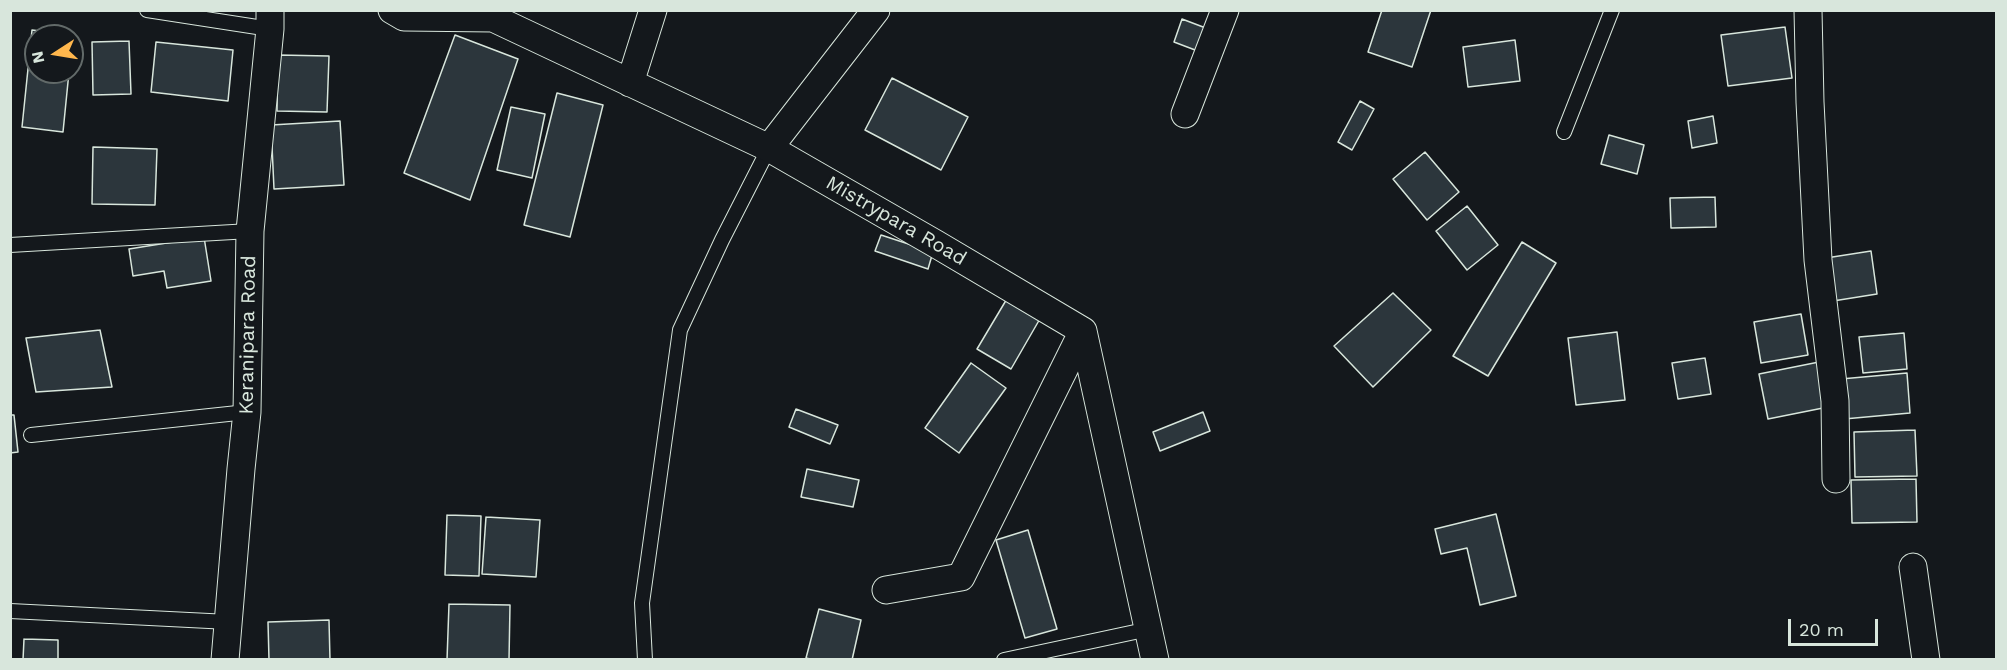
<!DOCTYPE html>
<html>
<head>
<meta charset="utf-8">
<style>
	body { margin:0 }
	#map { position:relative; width:2007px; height:670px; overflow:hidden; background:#14181c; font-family:"Work Sans",sans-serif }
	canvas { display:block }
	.frame { position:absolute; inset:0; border:12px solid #d8e6dc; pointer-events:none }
	.north { position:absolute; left:24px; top:24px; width:60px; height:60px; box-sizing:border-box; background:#14181c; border:2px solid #626a69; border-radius:50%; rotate:258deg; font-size:16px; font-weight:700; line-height:24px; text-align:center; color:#d8e6dc }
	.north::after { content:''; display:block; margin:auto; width:21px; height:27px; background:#ffb74d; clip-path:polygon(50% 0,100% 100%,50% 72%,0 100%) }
	.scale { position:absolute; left:1788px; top:619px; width:90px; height:27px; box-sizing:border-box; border:3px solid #d8e6dc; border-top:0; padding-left:8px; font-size:18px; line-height:21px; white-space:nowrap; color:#d8e6dc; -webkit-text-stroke:4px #14181c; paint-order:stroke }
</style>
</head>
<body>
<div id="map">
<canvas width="2007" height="670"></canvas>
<div class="frame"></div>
<div class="north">N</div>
<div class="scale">20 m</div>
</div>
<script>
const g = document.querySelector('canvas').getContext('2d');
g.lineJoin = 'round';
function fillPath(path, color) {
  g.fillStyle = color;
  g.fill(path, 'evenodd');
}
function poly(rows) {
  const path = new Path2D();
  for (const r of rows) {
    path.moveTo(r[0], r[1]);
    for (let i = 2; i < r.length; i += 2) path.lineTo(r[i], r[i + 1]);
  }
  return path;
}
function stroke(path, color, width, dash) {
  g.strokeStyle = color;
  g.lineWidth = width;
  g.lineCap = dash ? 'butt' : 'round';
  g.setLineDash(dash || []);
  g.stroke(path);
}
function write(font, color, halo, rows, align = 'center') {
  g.font = font + ' "Work Sans",sans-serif';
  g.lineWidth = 4.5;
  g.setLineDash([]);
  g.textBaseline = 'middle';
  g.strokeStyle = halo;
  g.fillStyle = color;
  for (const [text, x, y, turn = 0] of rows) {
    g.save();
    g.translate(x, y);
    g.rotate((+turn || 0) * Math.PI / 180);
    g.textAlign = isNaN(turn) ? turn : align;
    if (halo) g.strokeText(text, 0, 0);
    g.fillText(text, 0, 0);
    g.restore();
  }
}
const building = poly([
	[1382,10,1431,10,1412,67,1368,52,1382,10],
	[1182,19,1211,30,1203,53,1174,42,1182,19],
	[1785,27,1792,78,1728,86,1721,35,1785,27],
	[32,30,73,35,72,41,72,36,36,36,36,72,69,72,63,132,22,127,32,30],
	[455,35,518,59,470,200,404,173,455,35],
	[1515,40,1520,81,1468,87,1463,47,1515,40],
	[129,41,131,94,93,95,92,42,129,41],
	[156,42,233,50,228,101,151,92,156,42],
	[278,55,329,56,327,112,277,111,278,55],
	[892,78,968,117,941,170,865,130,892,78],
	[557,93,603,105,570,237,524,225,557,93],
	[1360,101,1374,109,1352,150,1338,142,1360,101],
	[511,107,545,114,532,178,497,170,511,107],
	[1713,116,1717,143,1692,148,1688,121,1713,116],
	[340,121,344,185,274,189,271,125,340,121],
	[1609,135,1644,145,1637,174,1601,164,1609,135],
	[93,147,157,149,155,205,92,204,93,147],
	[1425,152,1459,192,1427,220,1393,179,1425,152],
	[1715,197,1716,227,1671,228,1670,198,1715,197],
	[1467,206,1498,245,1467,270,1436,231,1467,206],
	[881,235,933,252,928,269,875,251,881,235],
	[204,237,211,281,167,288,164,271,133,276,129,249,204,237],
	[1522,242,1556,263,1488,376,1453,356,1522,242],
	[1871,251,1877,294,1833,301,1826,258,1871,251],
	[1393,293,1431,330,1373,387,1334,346,1393,293],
	[1008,297,1041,317,1011,369,977,349,1008,297],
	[1801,314,1808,355,1761,363,1754,322,1801,314],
	[100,330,112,387,36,392,26,338,100,330],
	[1617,332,1625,400,1576,405,1568,338,1617,332],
	[1904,333,1907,369,1863,373,1859,337,1904,333],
	[1705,358,1711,394,1678,399,1672,363,1705,358],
	[1819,362,1828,407,1768,419,1759,374,1819,362],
	[971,363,1006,388,959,453,925,428,971,363],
	[1907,373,1910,413,1844,419,1841,379,1907,373],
	[796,409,838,425,830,444,789,427,796,409],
	[1203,412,1210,431,1160,451,1153,432,1203,412],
	[10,415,14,415,18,452,10,453,10,415],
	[1915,430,1917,476,1855,477,1854,432,1915,430],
	[807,469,859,480,853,507,801,497,807,469],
	[1916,479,1917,522,1852,523,1851,480,1916,479],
	[1496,514,1516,596,1480,605,1467,548,1441,554,1435,529,1496,514],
	[447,515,481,516,479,576,445,575,447,515],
	[486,517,540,520,536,577,482,574,486,517],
	[1028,530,1057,629,1025,638,996,540,1028,530],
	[449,604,510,605,509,660,447,660,449,604],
	[819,609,861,620,852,660,814,660,806,658,819,609],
	[329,620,330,660,269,660,268,622,329,620],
	[24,639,58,640,58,660,23,660,24,639]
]);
fillPath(building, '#2c363c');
stroke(building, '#d8e6dc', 1.5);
const service = poly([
	[147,10,270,29],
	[1564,132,1612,10],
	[10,245,250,231],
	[31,435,247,412],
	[10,611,229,622],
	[645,660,642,603,680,330,722,240,769,148],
	[1004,660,1149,629]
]);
const minor = poly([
	[392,10,404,17,493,18,769,148,936,244,1083,331,1155,660],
	[1808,10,1810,102,1818,260,1835,401,1836,479],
	[630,83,653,10],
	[1185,114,1225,10],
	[769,148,876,10],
	[1913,567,1926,660],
	[886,590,961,577,1083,331],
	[225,660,241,469,247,412,250,231,270,29,270,10]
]);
stroke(service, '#d8e6dc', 16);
stroke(minor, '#d8e6dc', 29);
stroke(service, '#14181c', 14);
stroke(minor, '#14181c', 27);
write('20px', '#d8e6dc', '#14181c', [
	["Mistrypara Road",896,221,30],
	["Keranipara Road",248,335,-89]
]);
</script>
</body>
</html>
